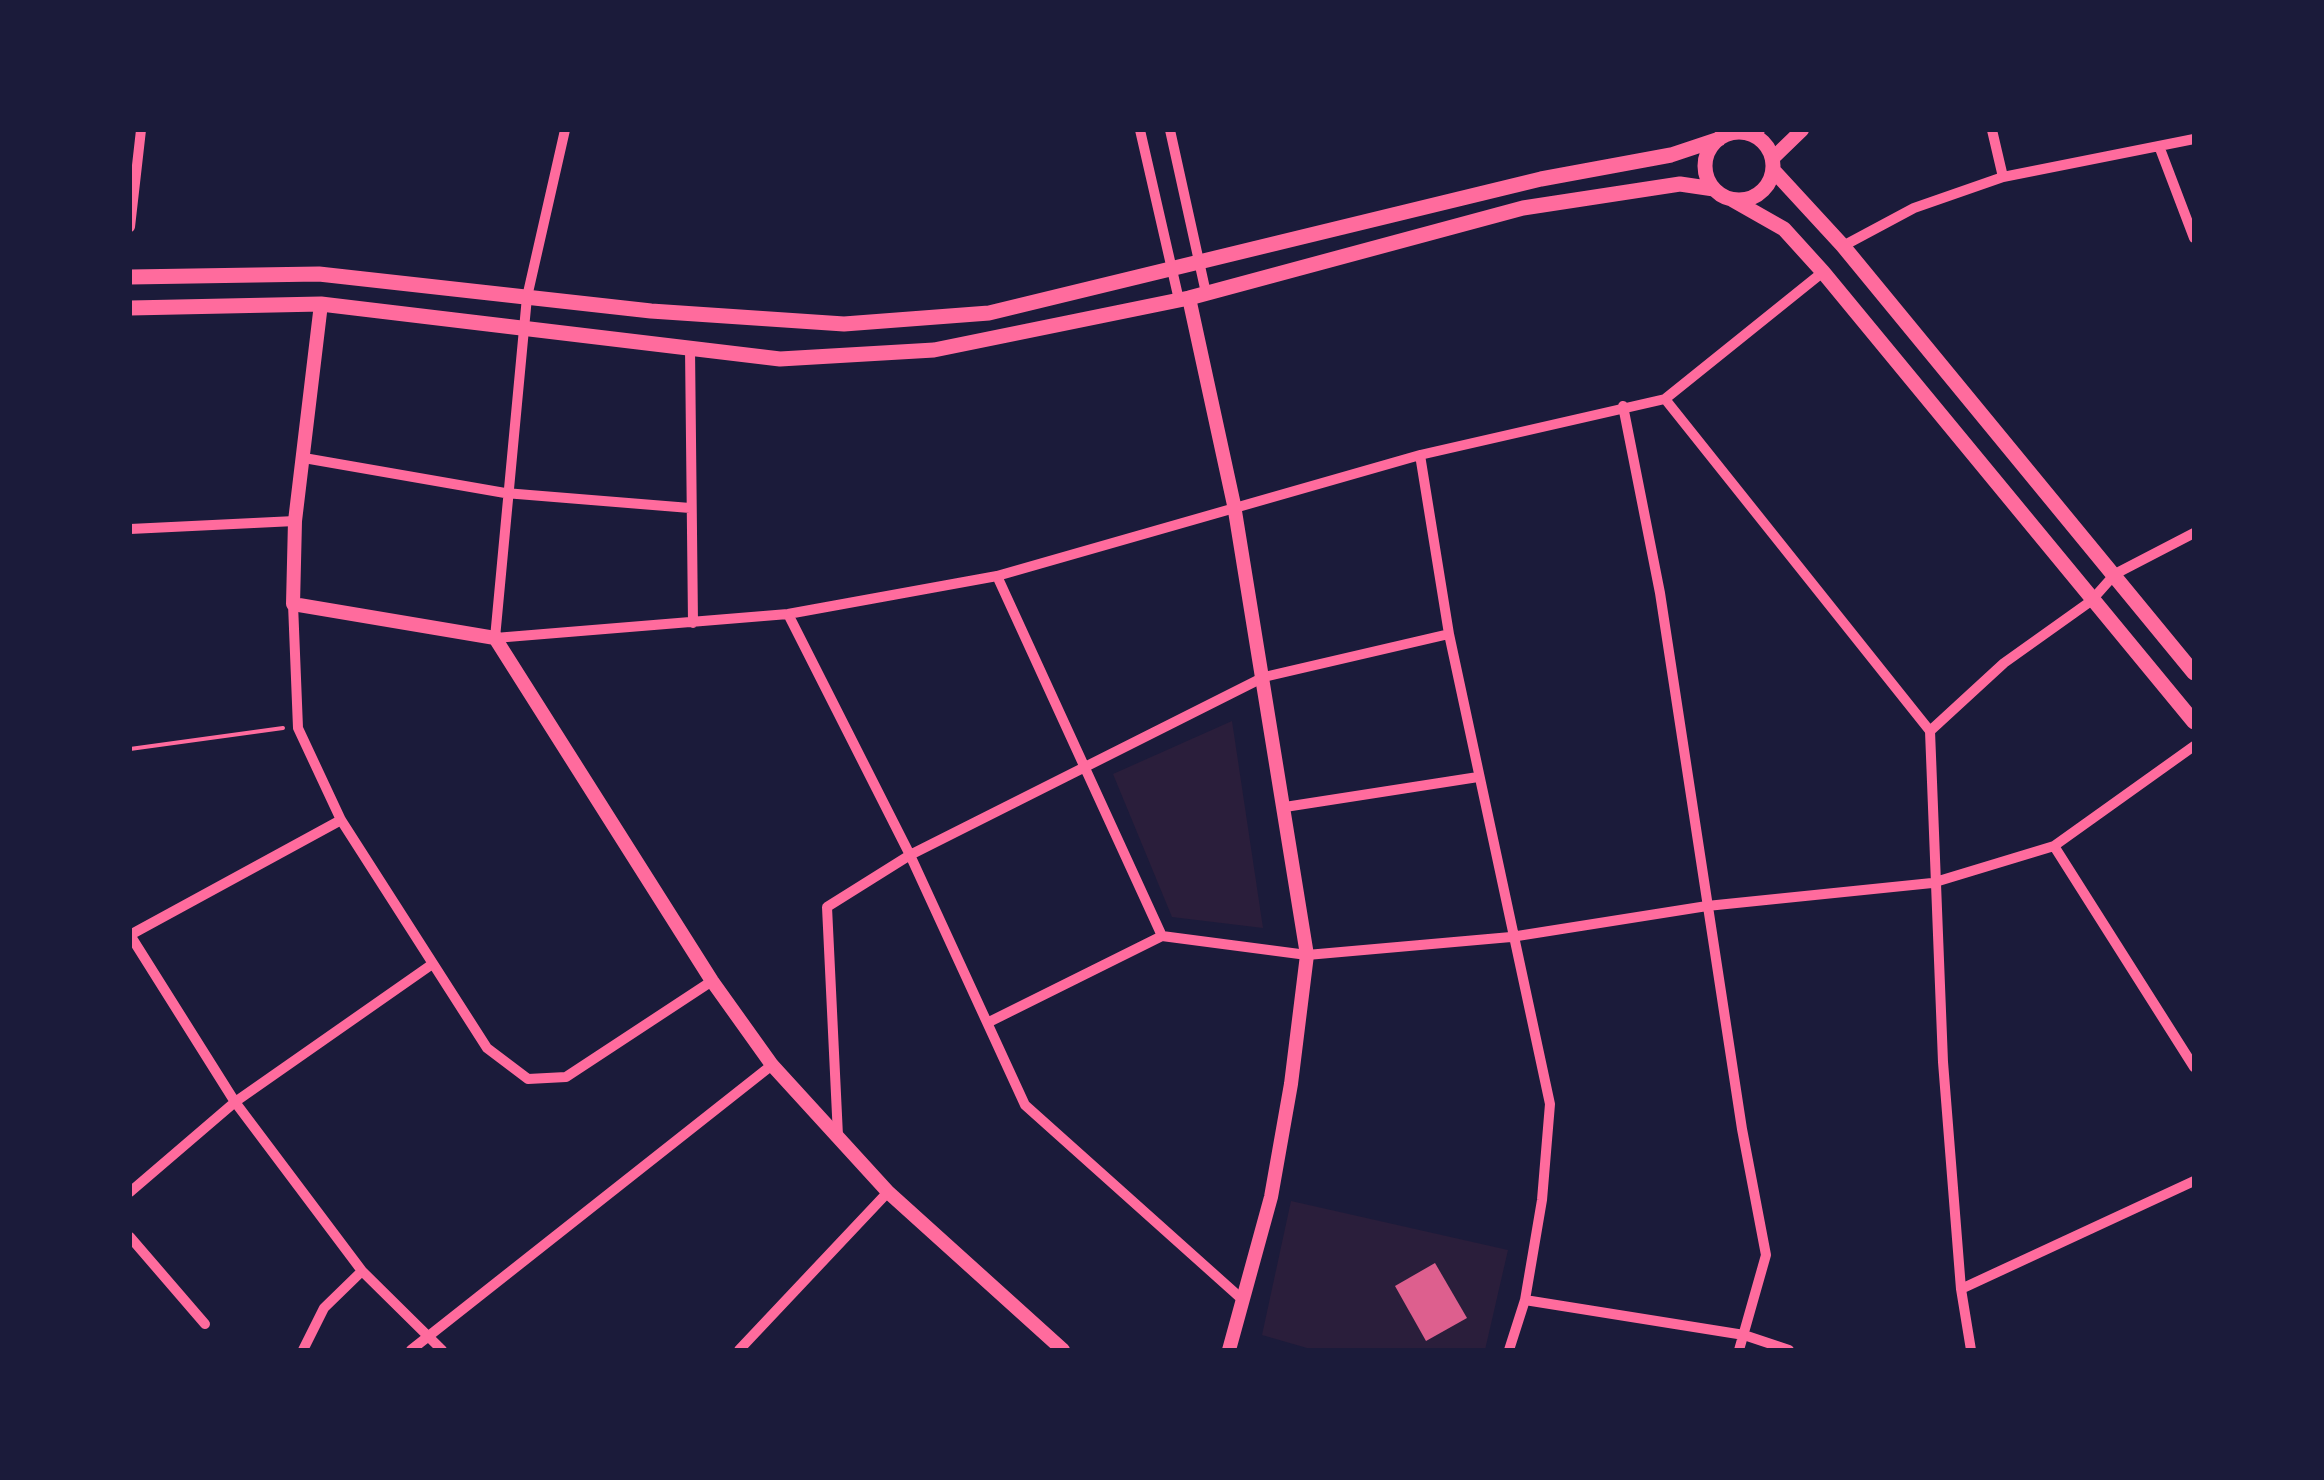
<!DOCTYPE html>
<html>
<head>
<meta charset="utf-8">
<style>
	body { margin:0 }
	#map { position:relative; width:2324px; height:1480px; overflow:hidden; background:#1b1b3a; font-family:"DM Sans",sans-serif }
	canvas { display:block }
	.frame { position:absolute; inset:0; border:132px solid #1b1b3a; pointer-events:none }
</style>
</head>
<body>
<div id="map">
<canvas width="2324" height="1480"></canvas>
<div class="frame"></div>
</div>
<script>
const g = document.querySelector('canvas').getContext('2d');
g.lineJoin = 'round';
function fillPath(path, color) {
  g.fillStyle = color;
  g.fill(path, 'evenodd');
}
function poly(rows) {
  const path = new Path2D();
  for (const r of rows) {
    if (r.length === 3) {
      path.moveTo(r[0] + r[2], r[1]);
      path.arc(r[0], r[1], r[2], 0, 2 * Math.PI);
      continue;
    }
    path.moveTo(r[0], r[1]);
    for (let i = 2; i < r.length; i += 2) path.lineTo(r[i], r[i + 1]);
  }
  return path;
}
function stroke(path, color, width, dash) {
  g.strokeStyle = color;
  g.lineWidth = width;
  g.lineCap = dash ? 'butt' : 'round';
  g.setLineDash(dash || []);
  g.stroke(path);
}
fillPath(poly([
	[1232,721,1263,928,1172,917,1113,774],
	[1291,1201,1508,1250,1485,1350,1314,1350,1262,1335]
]), '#2a1e3b');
fillPath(poly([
	[1435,1263,1467,1318,1426,1341,1395,1286]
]), '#dd5f8e');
stroke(poly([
	[130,749,283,728]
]), '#ff6b9d', 4);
stroke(poly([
	[565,130,527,297,495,638,788,614,997,576,1420,455,1665,399,1823,272],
	[1140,130,1179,300],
	[1170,130,1206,293],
	[1992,130,2003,177],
	[1729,134,1730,130],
	[2159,146,2194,238],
	[130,227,141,130],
	[1843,246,1914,208,2003,177,2194,139],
	[690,348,693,623],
	[1665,399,1930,731],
	[1623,406,1660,593,1742,1129,1766,1255,1739,1350],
	[1420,455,1449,634,1550,1104,1542,1200,1525,1300,1509,1350],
	[304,458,505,493,690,508],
	[130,529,295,521],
	[997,576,1162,936,1307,955,1511,937,1707,906,1932,883,2054,846,2194,746],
	[293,604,298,728,341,820,487,1048,528,1079,566,1077,712,981],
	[788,614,910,855,1025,1105,1244,1301],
	[1285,807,1478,777],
	[341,820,130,935,235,1102,362,1271,442,1350],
	[2054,846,2194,1067],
	[989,1022,1162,936],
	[838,1136,827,907,910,855,1264,677,1449,634],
	[130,1192,235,1102,431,965],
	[130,1237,205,1324],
	[1961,1289,2194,1181],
	[1525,1300,1744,1335,1789,1350],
	[303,1350,324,1308,362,1271],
	[411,1350,772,1065],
	[739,1350,888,1192],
	[1971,1350,1961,1289,1943,1062,1930,731,2004,663,2091,601,2115,574,2194,533]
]), '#ff6b9d', 10);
stroke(poly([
	[1746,133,1758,130],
	[1772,159,1802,130],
	[1189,298,1234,505,1307,955,1291,1084,1271,1197,1229,1350],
	[321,304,295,521,293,604,495,638,712,981,772,1065,888,1192,1063,1350]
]), '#ff6b9d', 14);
stroke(poly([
	[1739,166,34],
	[1773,170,1843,246,2194,673],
	[1733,200,1784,229,1823,272,2194,722],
	[130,277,319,274,651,311,844,324,989,313,1541,179,1671,155,1719,139],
	[130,308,321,304,780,359,934,350,1189,298,1523,208,1680,184,1714,189]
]), '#ff6b9d', 15);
</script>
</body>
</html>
